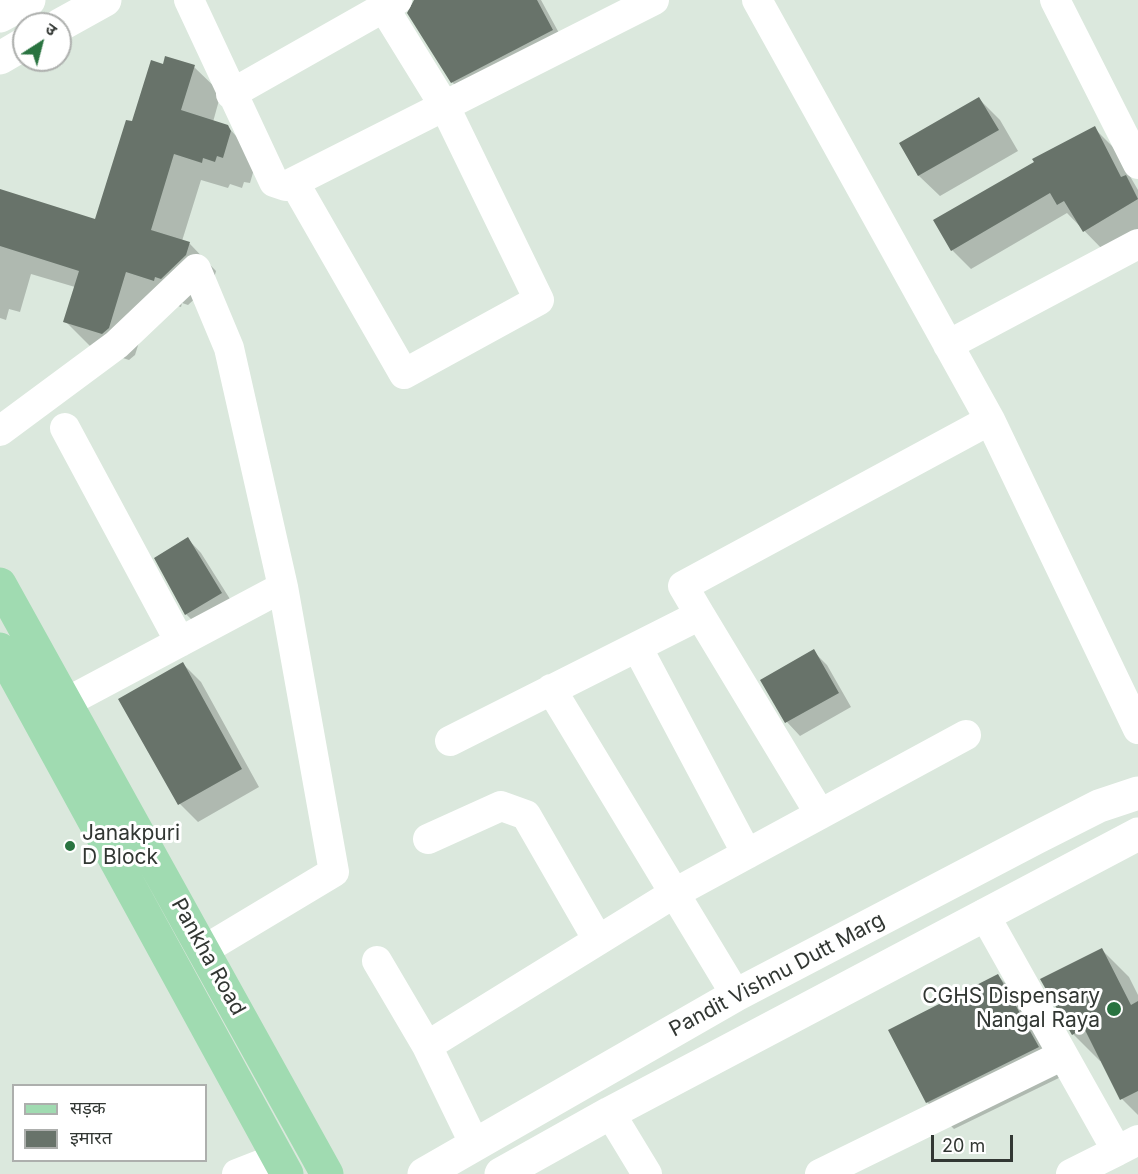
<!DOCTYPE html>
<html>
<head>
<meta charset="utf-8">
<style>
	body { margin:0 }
	#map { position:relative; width:1138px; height:1174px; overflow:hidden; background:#dbe8dd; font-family:Inter,"Noto Sans Devanagari",sans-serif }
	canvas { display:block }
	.legend { position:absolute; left:12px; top:1084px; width:195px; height:78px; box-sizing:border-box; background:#fff; border:2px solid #adafad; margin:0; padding:8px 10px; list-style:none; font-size:18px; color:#323733 }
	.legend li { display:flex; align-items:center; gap:12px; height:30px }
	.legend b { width:30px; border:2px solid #adafad }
	.north { position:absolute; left:12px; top:12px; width:60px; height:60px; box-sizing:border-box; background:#fff; border:2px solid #adafad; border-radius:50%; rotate:36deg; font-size:16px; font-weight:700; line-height:24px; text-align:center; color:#323733 }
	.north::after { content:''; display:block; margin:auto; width:21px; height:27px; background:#297340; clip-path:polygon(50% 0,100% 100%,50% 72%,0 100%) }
	.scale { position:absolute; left:931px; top:1135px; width:82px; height:27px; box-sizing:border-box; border:3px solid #323733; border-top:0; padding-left:8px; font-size:18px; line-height:21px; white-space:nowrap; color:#323733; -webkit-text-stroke:4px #fff; paint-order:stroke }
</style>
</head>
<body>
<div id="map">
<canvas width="1138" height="1174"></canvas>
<ul class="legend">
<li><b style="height:8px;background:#a0dbb1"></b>सड़क</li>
<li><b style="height:16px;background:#68736a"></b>इमारत</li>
</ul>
<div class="north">उ</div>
<div class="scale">20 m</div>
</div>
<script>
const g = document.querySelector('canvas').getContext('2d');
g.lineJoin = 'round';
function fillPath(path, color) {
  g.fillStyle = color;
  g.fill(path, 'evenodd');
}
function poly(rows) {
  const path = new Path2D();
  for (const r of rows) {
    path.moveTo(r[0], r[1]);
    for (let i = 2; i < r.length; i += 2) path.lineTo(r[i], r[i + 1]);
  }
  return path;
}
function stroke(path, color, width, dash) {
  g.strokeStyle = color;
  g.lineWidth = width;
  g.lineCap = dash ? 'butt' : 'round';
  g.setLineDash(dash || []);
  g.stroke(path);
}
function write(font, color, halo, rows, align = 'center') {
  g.font = font + ' Inter,sans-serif';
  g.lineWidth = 6;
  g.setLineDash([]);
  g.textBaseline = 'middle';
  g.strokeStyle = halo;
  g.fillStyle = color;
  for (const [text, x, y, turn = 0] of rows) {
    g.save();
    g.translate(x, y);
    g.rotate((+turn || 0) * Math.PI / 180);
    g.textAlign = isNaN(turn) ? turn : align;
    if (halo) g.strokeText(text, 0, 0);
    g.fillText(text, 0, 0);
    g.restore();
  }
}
fillPath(poly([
	[416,0,541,0,565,44,465,96,452,82],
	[164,66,194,67,221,93,213,122,227,126,257,159,250,183,244,182,242,188,230,184,228,188,201,180,182,241,190,244,216,271,213,282,188,305,182,303,181,307,153,298,135,355,129,360,92,348,65,321,75,287,31,274,20,312,9,309,6,320,0,318,0,191,96,221,133,123],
	[979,99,1000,120,1018,151,940,196,919,176,901,144],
	[1094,128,1113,147,1138,190,1138,229,1103,250,1067,213,971,269,952,250],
	[188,539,201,553,235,607,200,628,186,614,156,558],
	[813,651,827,665,851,707,800,736,787,722,762,681],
	[183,664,201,682,259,787,198,822,180,804,120,700],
	[1102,950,1129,977,1138,995,1138,1115,1122,1099,1102,1060,1100,1061,1073,1034],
	[997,975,1024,1002,1065,1075,954,1129,927,1102]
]), '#0003');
fillPath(poly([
	[414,0,537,0,553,30,451,83,407,13],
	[165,56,195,65,181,110,228,125,231,131,223,158,217,156,215,162,203,158,202,163,174,154,151,230,190,242,186,255,161,279,155,277,154,281,126,272,109,328,102,334,63,322,79,271,0,246,0,189,95,219,126,120,132,121,151,60,163,64],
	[979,97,999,130,918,176,899,143],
	[1095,126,1121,177,1126,175,1138,199,1083,232,1064,201,1057,205,1050,193,951,251,933,220,1034,162,1032,159],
	[188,537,222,593,185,615,154,558],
	[814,649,839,693,785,723,760,680],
	[183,662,242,769,178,805,118,699],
	[1102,948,1131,1005,1138,1001,1138,1091,1120,1100,1084,1028,1072,1035,1040,979],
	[998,974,1039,1047,926,1103,888,1030]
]), '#68736a');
stroke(poly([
	[189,0,274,182,286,186,654,0],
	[757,0,990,420,1138,729],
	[1055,0,1138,164],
	[231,94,397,0],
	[295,184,404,374,539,300,445,107,384,8],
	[948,345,1138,244],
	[65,428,180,642],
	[0,431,116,345,196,269,229,348,283,587,334,872,204,950],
	[700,615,820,814],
	[637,647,747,854],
	[551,689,736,995],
	[67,702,283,587],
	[450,741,700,615,683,586,990,420],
	[428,839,501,806,526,815,598,940],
	[984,914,1117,1151,1138,1140],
	[377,961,427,1046,475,1145],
	[427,1046,673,894,966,735],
	[610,1113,647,1174],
	[237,1174,278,1158],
	[820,1174,1063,1055],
	[1071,1174,1117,1151]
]), '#fff', 30);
stroke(poly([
	[424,1174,736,995,1036,838,1099,806,1138,793],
	[501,1174,610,1113,1138,834]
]), '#fff', 33);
stroke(poly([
	[0,16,29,0],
	[60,25,105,0],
	[0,58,24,44]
]), '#fff', 33);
stroke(poly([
	[0,584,327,1174],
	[0,649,287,1174]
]), '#a0dbb1', 33);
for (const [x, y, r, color] of [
	[70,846,6,"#297340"],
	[1114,1009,8,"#297340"]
]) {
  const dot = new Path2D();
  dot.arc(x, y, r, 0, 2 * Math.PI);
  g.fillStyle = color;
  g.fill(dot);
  stroke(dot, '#fff', 2);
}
write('21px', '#323733', '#fff', [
	["Janakpuri",82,834],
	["D Block",82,858],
	["CGHS Dispensary",1100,997,"right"],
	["Nangal Raya",1100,1021,"right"]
], 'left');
write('21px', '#323733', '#fff', [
	["Pankha Road",208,957,61],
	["Pandit Vishnu Dutt Marg",777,975,-28]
]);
</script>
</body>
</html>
